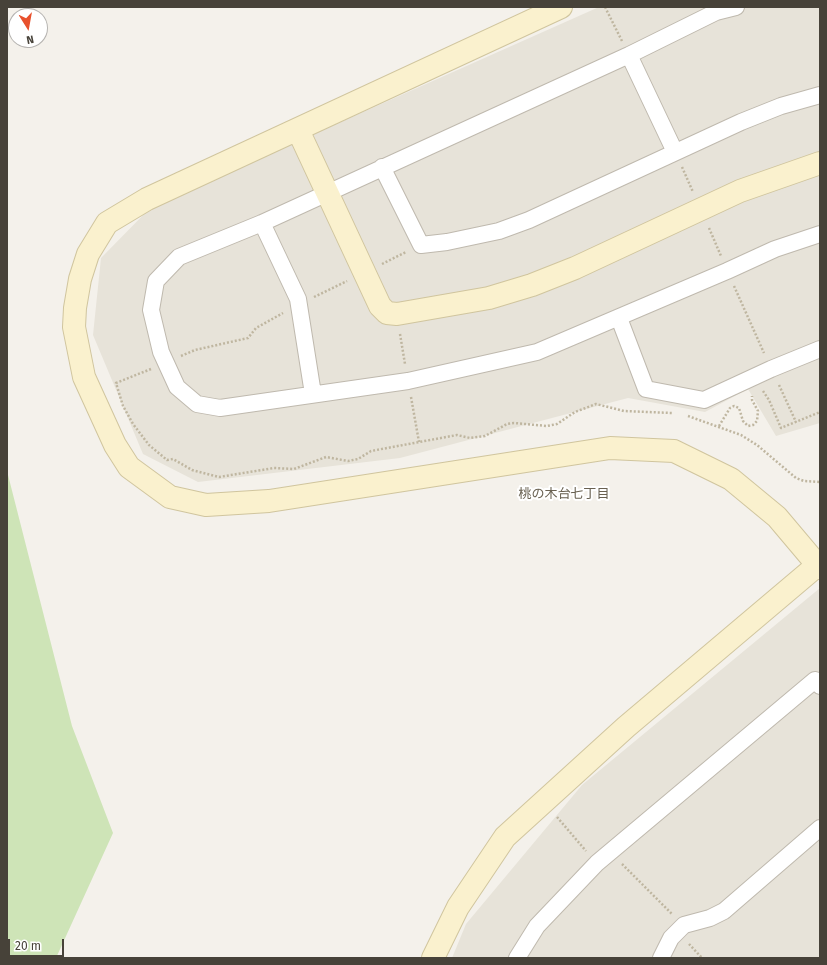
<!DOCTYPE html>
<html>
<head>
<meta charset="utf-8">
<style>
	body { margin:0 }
	#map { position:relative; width:827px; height:965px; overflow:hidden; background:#f4f1eb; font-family:"Fira Sans",sans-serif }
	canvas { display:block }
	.frame { position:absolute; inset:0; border:8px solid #474239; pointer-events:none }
	.north { position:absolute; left:8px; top:8px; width:40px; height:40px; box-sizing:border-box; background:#fff; border:1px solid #b5b3b0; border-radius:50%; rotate:169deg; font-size:11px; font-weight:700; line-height:16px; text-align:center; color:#474239 }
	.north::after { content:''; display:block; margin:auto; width:14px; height:18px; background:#e8512d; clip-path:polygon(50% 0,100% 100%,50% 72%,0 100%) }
	.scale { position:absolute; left:8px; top:939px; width:56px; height:18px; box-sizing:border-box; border:2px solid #474239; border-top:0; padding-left:5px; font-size:12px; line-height:14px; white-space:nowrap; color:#474239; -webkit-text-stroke:3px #fff; paint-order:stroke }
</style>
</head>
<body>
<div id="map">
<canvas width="827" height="965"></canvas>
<div class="frame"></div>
<div class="north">N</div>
<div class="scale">20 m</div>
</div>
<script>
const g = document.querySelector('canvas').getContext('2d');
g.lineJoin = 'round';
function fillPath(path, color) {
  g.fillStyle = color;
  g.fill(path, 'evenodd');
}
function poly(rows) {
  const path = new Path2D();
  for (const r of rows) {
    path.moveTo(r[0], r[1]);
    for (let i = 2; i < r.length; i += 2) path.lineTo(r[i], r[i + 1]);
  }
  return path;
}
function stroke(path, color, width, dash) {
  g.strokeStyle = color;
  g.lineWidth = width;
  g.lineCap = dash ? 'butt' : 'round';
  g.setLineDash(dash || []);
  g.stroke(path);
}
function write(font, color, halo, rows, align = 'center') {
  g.font = font + ' "Fira Sans","Noto Sans JP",sans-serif';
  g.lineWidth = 4;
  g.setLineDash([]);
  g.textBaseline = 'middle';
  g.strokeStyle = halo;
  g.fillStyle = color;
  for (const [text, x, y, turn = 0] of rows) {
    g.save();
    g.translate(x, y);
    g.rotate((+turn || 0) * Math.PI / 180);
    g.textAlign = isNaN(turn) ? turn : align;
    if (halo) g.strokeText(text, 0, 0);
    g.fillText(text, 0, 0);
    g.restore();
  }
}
fillPath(poly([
	[599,7,820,7,820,423,776,436,748,389,705,412,628,398,400,458,198,482,143,454,93,335,101,258,152,206],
	[820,588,820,958,452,958,466,924,582,785]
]), '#e7e3d9');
fillPath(poly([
	[7,471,72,726,113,833,56,958,7,958]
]), '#cee4b7');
const street = poly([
	[736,7,716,12,629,55,262,223,179,257,156,281,151,310,161,352,177,387,197,404,220,408,408,381,537,352,727,271,775,249,820,234],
	[629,55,675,152],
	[382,167,421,245,447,242,499,231,529,220,741,122,781,106,820,95],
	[262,223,298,299,313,394],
	[619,318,646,389,704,400,771,369,820,349],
	[517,958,537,926,597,863,815,680,820,686],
	[661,958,671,938,684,925,710,918,724,911,820,828]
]);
const secondary = poly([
	[561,7,147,199,107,223,88,254,80,279,75,308,74,327,84,377,115,445,129,467,170,497,206,505,269,501,610,448,674,451,731,479,777,517,820,568],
	[298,130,380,306,387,313,397,314,489,298,532,285,575,268,740,191,820,163],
	[433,958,458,907,505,837,626,727,820,563]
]);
stroke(street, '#bfb9ae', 18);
stroke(secondary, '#d0c59e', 24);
stroke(poly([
	[605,7,622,41],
	[682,167,693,192],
	[709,228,721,256],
	[382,264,406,252],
	[734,286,764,353],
	[314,297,347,281],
	[400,334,405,364],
	[181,356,195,350,248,338,256,328,283,313],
	[151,369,116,383,123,406,133,424,149,445,167,460,173,459,192,470,219,477,274,468,294,469,326,457,348,461,358,459,371,451,457,435,470,438,485,436,507,424,514,423,547,426,557,424,575,412,596,404,624,411,672,413],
	[779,385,796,422],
	[763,391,769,400,781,428,820,412],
	[411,397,419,442],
	[688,416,741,435,757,445,796,478,804,481,820,482],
	[719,426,730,408,734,406,739,408,743,421,748,426,753,425,757,421,758,411,752,400,752,396],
	[557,817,586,851],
	[622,864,672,914],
	[689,944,702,958]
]), '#bfb6a0', 2.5, [2, 2]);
stroke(street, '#fff', 16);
stroke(secondary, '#faf1ce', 22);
write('13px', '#696151', '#fff', [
	["桃の木台七丁目",564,494]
]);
</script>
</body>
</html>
